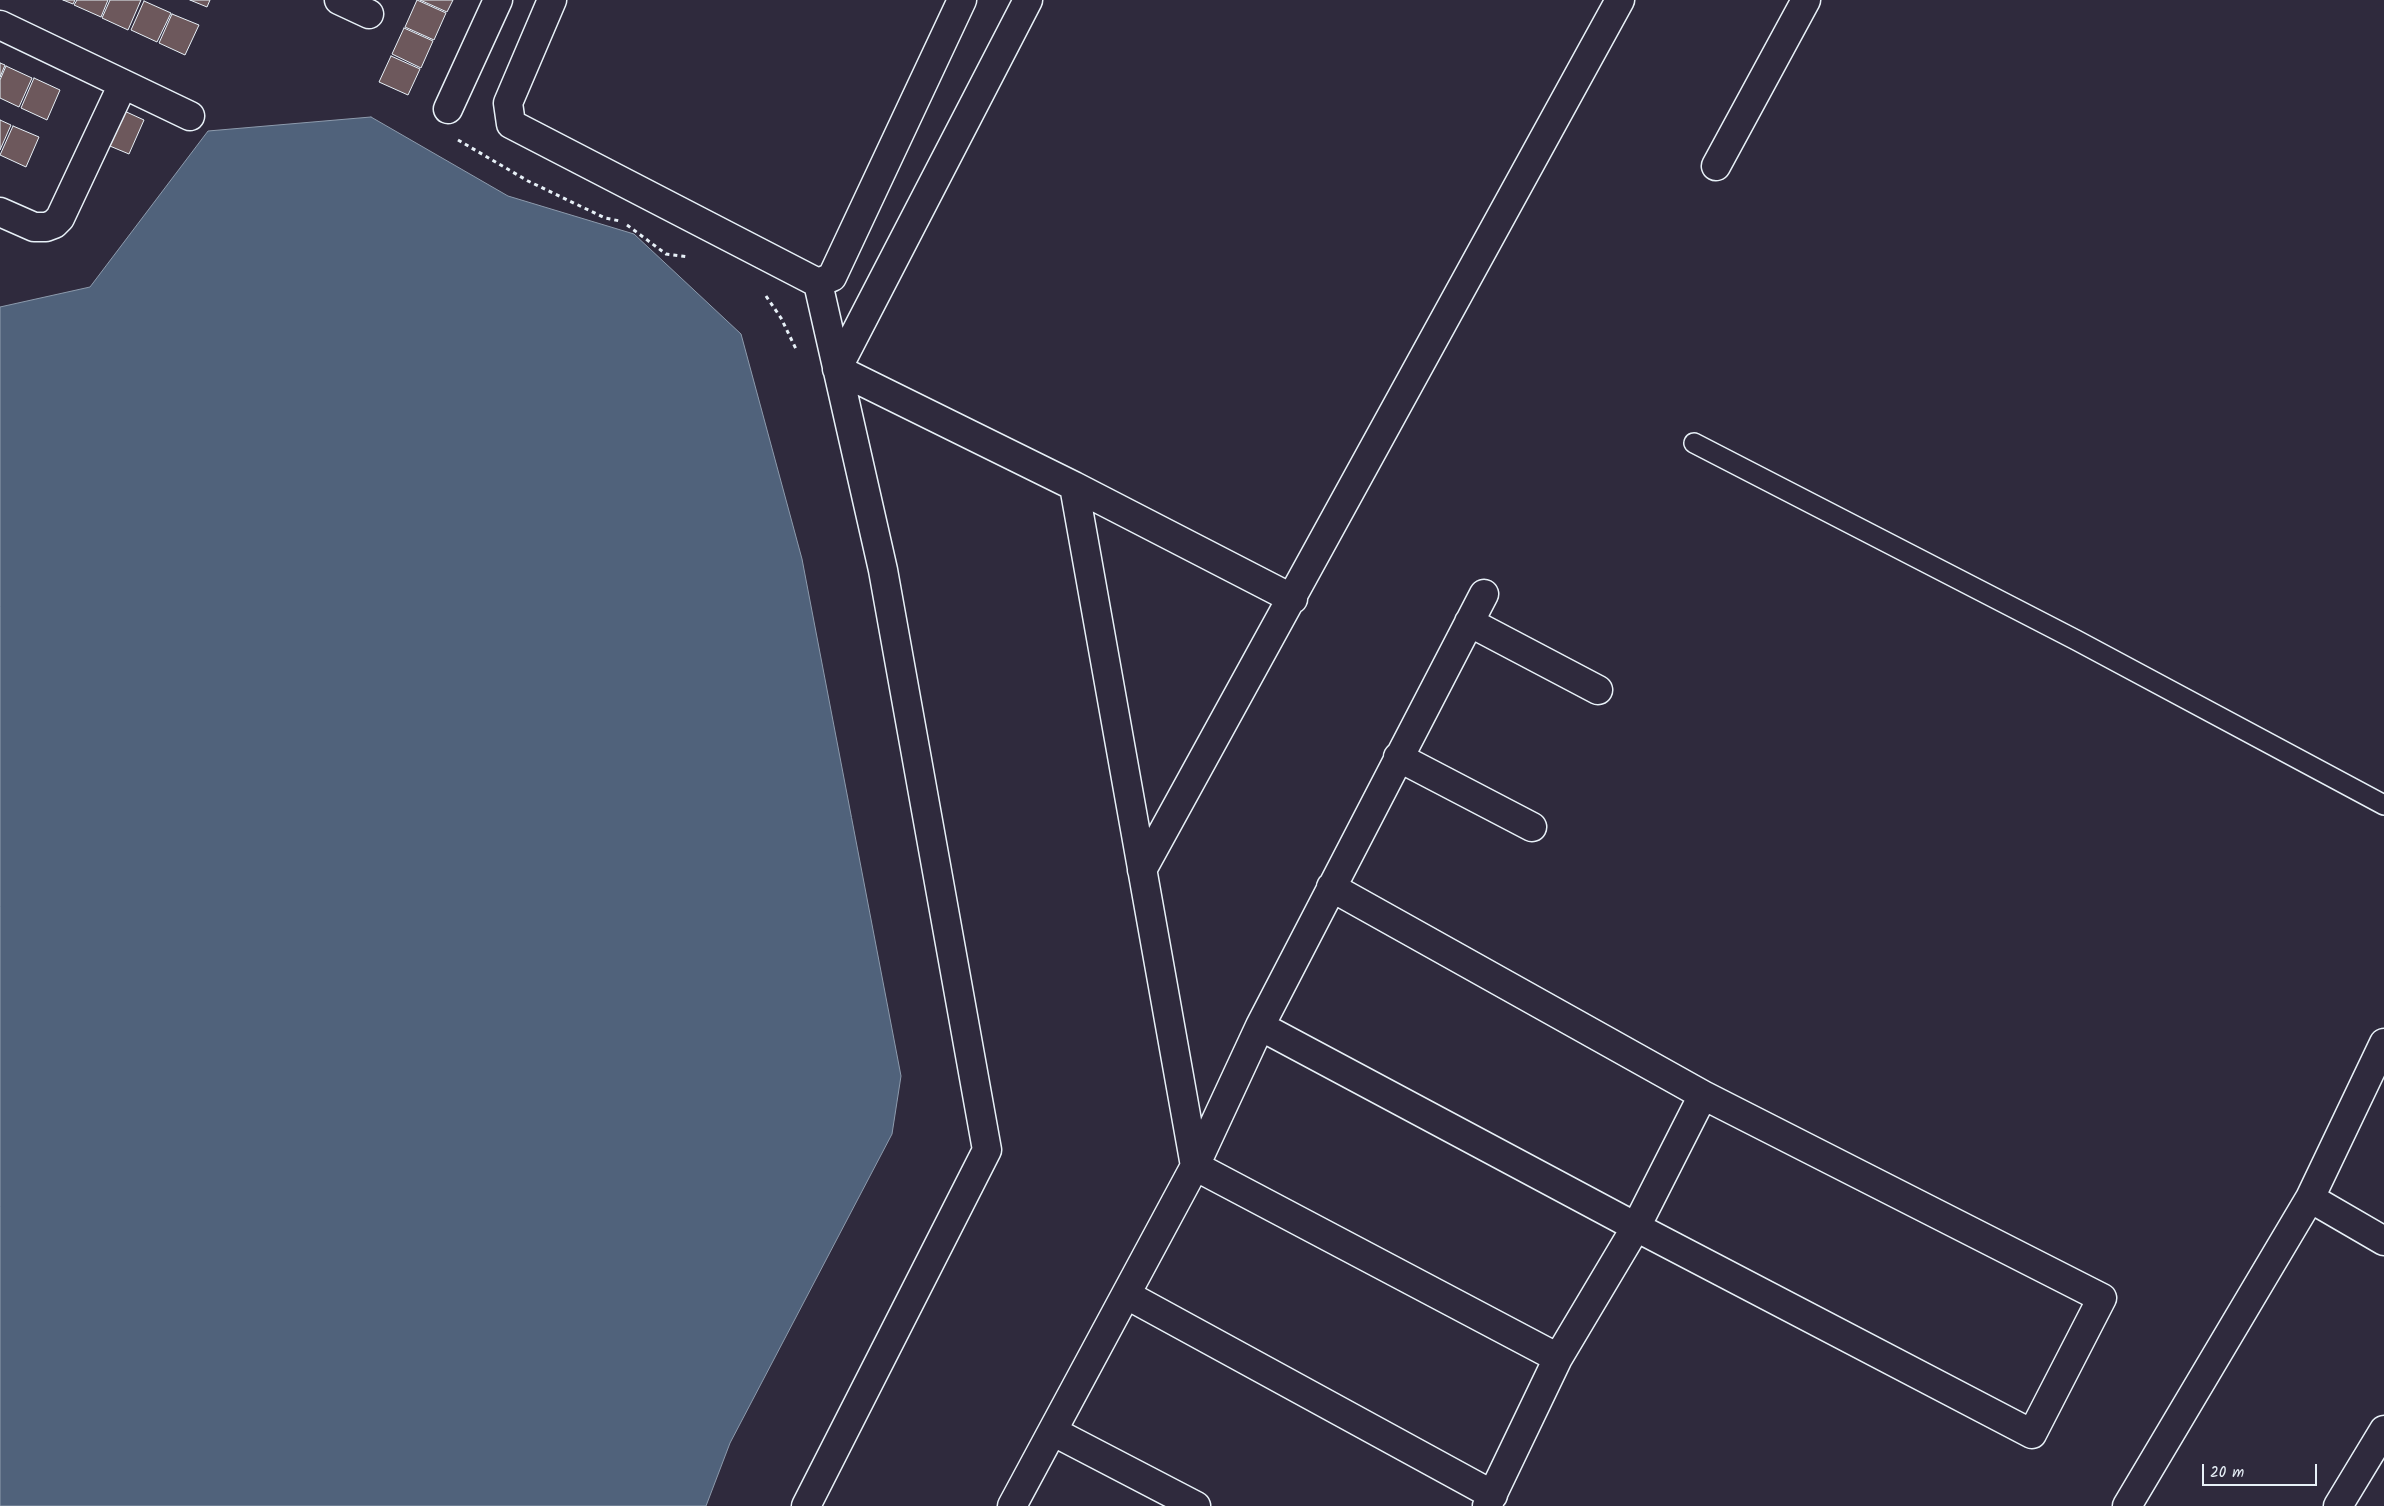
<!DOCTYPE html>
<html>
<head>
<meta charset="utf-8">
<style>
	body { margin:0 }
	#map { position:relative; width:2384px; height:1506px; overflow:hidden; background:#2f2a3d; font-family:Kalam,sans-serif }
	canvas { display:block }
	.scale { position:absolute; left:2202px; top:1464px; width:115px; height:22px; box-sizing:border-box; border:2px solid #e8f1f8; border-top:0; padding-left:6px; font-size:15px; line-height:18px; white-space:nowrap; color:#e8f1f8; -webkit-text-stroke:4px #2f2a3d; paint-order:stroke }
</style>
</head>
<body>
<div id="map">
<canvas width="2384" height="1506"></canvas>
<div class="scale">20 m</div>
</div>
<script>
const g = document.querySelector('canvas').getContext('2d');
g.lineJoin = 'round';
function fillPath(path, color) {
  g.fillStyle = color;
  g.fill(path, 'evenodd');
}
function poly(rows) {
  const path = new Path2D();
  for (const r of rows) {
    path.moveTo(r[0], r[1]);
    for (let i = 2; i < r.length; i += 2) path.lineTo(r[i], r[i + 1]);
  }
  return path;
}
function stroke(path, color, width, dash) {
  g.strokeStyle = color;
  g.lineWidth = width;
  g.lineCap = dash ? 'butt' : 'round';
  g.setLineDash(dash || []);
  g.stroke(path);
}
const water = poly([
	[371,117,508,196,634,234,741,334,802,559,901,1076,892,1134,730,1443,706,1506,0,1506,0,307,90,287,208,131,371,117]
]);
fillPath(water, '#50627b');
stroke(water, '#8d9bad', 1);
const building = poly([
	[63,0,75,0,73,4,63,0],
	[77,0,108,0,101,17,74,5,77,0],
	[110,0,141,0,128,30,102,18,110,0],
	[190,0,210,0,207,7,190,0],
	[417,0,446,13,434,40,405,27,417,0],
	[420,0,453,0,447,12,420,0],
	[144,1,171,13,157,42,131,30,144,1],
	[172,14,199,25,185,55,159,43,172,14],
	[404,28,433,41,421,68,392,54,404,28],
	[391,56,420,69,408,95,379,82,391,56],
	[0,63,5,65,0,77,0,63],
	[6,66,32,78,19,107,0,98,0,80,6,66],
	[34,78,60,90,47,120,21,108,34,78],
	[120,109,144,120,129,154,105,144,120,109],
	[0,120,11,125,0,150,0,120],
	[13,126,39,137,26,167,0,155,13,126]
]);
fillPath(building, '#6d585c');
stroke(building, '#e8f1f8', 1);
const lane = poly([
	[1694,443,2076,640,2384,805]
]);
const street = poly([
	[339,0,369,14],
	[552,0,508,103,511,124,818,283,832,277,962,0],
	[1028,0,837,369,1074,486,1195,1166,1558,1358],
	[0,25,190,116],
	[448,109,498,0],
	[1716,166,1806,0],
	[0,212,34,227,46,227,54,224,60,218,123,84],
	[1074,486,1293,599],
	[1469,622,1598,690],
	[1398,757,1532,827],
	[1142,870,1620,0],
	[1331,887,1703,1095,1636,1227,1558,1358,1487,1506],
	[1260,1026,1636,1227,2032,1434,2102,1298,1703,1095],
	[2310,1198,2384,1241],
	[1127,1295,1493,1495],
	[1054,1432,1196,1506],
	[806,1506,987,1150,883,570,818,283],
	[1012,1506,1195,1166,1260,1026,1484,594],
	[2127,1506,2310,1198,2384,1043],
	[2338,1506,2384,1430]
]);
stroke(lane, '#e8f1f8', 22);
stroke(street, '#e8f1f8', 31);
stroke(poly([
	[458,140,528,181,605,218,620,221],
	[627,225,666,254,689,257],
	[766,296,781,318,796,349]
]), '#e8f1f8', 3, [4, 4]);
stroke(lane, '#2f2a3d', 19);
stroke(street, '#2f2a3d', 28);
</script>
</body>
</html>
